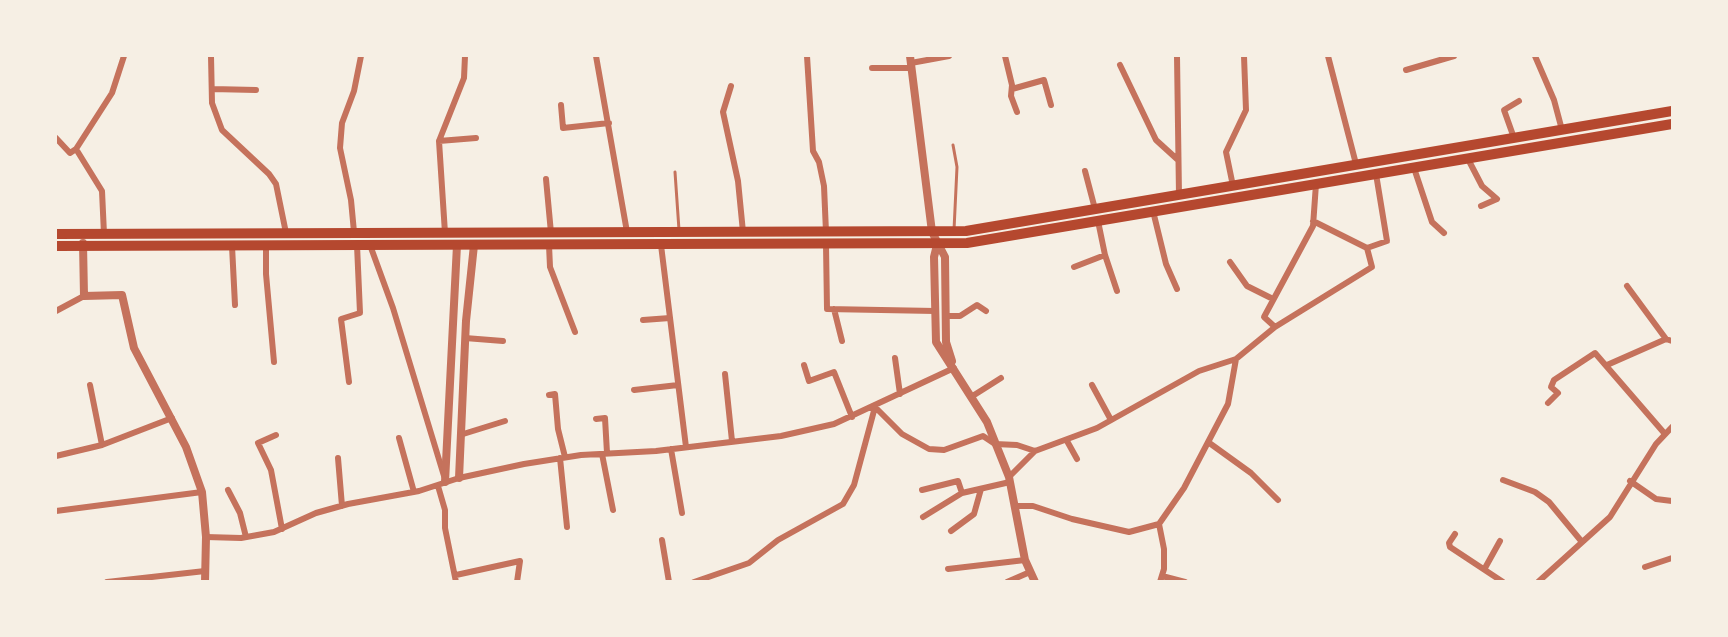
<!DOCTYPE html>
<html>
<head>
<meta charset="utf-8">
<style>
	body { margin:0 }
	#map { position:relative; width:1728px; height:637px; overflow:hidden; background:#f6efe4; font-family:"Asap Condensed",sans-serif }
	canvas { display:block }
	.frame { position:absolute; inset:0; border:57px solid #f6efe4; pointer-events:none }
</style>
</head>
<body>
<div id="map">
<canvas width="1728" height="637"></canvas>
<div class="frame"></div>
</div>
<script>
const g = document.querySelector('canvas').getContext('2d');
g.lineJoin = 'round';
function poly(rows) {
  const path = new Path2D();
  for (const r of rows) {
    path.moveTo(r[0], r[1]);
    for (let i = 2; i < r.length; i += 2) path.lineTo(r[i], r[i + 1]);
  }
  return path;
}
function stroke(path, color, width, dash) {
  g.strokeStyle = color;
  g.lineWidth = width;
  g.lineCap = dash ? 'butt' : 'round';
  g.setLineDash(dash || []);
  g.stroke(path);
}
stroke(poly([
	[953,145,957,167,954,230],
	[675,172,679,230]
]), '#c5725c', 3);
stroke(poly([
	[211,56,212,103,222,130,269,174,276,184,286,233],
	[596,56,627,232],
	[807,56,813,151,819,162,824,186,826,232],
	[1005,56,1012,85,1011,96,1017,112],
	[1177,56,1179,195],
	[1328,56,1356,164],
	[1535,56,1554,100,1562,130],
	[911,63,949,56],
	[1120,65,1156,140,1178,160],
	[872,68,911,68],
	[1406,70,1454,56],
	[731,86,723,112,738,181,743,232],
	[212,89,256,90],
	[1012,89,1044,80,1051,105],
	[561,105,563,128,609,123],
	[56,138,70,153,76,149,102,191,104,234],
	[1514,138,1504,110,1519,101],
	[439,141,476,138],
	[76,149,112,93,124,56],
	[1468,159,1482,186,1497,199,1481,206],
	[1414,168,1432,222,1444,233],
	[1085,171,1095,209],
	[546,179,551,233],
	[1233,186,1226,152,1246,110,1244,56],
	[1153,211,1166,264,1177,289],
	[1098,221,1105,255,1117,291],
	[1313,221,1367,248,1387,241,1376,174],
	[354,232,351,200,340,148,342,123,354,91,361,56],
	[445,233,439,141,464,78,465,56],
	[370,245,393,308,444,476],
	[549,245,550,267,575,332],
	[661,245,686,447],
	[826,245,827,309,935,311],
	[232,246,235,305],
	[266,246,266,274,274,362],
	[1230,262,1247,286,1273,299],
	[1074,267,1105,255],
	[1627,286,1666,339,1672,341],
	[834,309,842,341],
	[56,311,84,296],
	[946,316,960,316,977,305,986,311],
	[643,320,670,318],
	[1275,327,1264,317,1313,226,1316,184],
	[465,338,503,341],
	[895,358,900,394],
	[804,365,809,381,834,372,852,417],
	[1607,365,1666,339],
	[725,374,732,441],
	[349,382,341,319,360,313,357,245],
	[90,385,102,445],
	[1092,385,1111,420],
	[634,390,678,385],
	[549,395,555,394,558,429,565,457],
	[971,397,1001,378],
	[1548,403,1558,393,1551,387,1554,380,1595,353,1665,434],
	[596,419,605,418,607,453],
	[276,435,258,443,271,470,282,529],
	[460,435,505,421],
	[399,438,414,492],
	[1067,441,1077,459],
	[1208,442,1251,473,1278,500],
	[671,449,682,513],
	[1035,451,1097,428,1199,371,1236,359],
	[602,454,613,510],
	[56,456,102,445,172,418],
	[338,458,342,506],
	[560,458,567,527],
	[1009,477,1035,451],
	[1503,480,1535,492,1549,502,1582,542],
	[1630,481,1656,499,1672,501],
	[438,486,445,510,445,528,456,582],
	[228,490,240,513,246,537],
	[922,490,958,481,962,493],
	[1015,506,1033,506,1072,519,1129,532,1159,524],
	[56,511,202,492],
	[923,517,962,493,1010,482],
	[951,531,974,514,981,489],
	[1455,534,1449,543,1450,547,1503,582],
	[206,537,241,538,274,532,316,513,348,504,419,491,459,478,524,464,581,455,656,451,781,436,834,424,954,368],
	[662,540,669,582],
	[1645,567,1672,558],
	[1485,568,1500,541],
	[948,569,1025,560],
	[456,575,520,561,517,582],
	[1162,576,1185,582],
	[107,582,205,571],
	[694,582,749,563,778,540,843,504,854,485,875,407,902,434,929,449,944,450,983,436,995,444,1017,445,1035,451],
	[1007,582,1030,572],
	[1160,582,1164,569,1164,549,1159,524,1184,488,1228,404,1236,359,1275,327,1372,267,1367,248],
	[1538,582,1610,517,1656,444,1672,427]
]), '#c5725c', 6);
stroke(poly([
	[910,56,932,232,945,257,946,342,952,361],
	[83,243,84,296,122,295,134,348,186,447,202,492,206,537,205,582],
	[937,245,934,257,936,342,987,422,1009,477,1025,560,1035,582],
	[459,478,466,321,474,245],
	[445,482,457,245]
]), '#c5725c', 8);
stroke(poly([
	[56,234,966,231,1672,111],
	[56,246,967,243,1672,124]
]), '#b5482f', 10);
</script>
</body>
</html>
